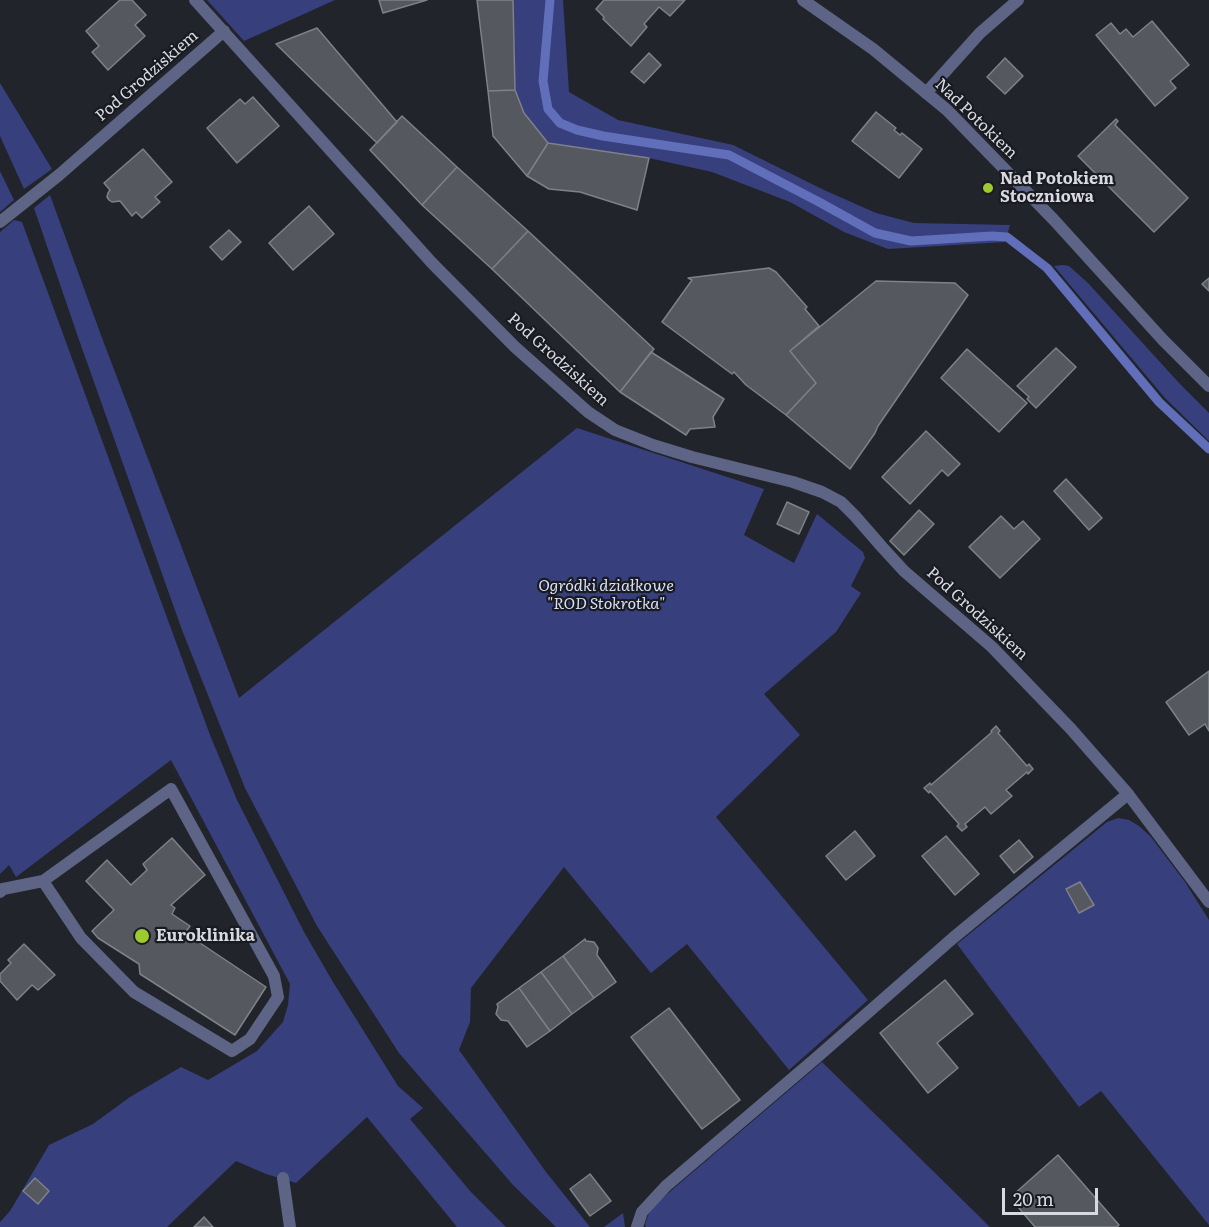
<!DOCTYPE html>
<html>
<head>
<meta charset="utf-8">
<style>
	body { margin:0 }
	#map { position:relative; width:1209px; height:1227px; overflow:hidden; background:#22242b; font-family:Literata,serif }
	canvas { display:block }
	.scale { position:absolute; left:1002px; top:1188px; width:96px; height:27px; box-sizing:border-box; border:3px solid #d9dadf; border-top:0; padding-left:8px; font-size:18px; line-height:21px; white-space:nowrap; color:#d9dadf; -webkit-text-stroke:4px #191b22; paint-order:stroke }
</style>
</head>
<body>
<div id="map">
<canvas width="1209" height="1227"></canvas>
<div class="scale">20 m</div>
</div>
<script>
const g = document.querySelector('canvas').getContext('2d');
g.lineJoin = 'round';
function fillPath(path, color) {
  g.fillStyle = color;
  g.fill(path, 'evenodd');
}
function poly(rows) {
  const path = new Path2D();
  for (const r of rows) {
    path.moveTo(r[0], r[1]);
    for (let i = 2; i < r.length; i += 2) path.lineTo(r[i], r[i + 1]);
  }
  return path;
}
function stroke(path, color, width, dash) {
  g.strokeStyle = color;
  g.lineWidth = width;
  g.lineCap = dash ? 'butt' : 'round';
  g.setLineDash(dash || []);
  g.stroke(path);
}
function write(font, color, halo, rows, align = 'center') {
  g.font = font + ' Literata,serif';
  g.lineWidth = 4.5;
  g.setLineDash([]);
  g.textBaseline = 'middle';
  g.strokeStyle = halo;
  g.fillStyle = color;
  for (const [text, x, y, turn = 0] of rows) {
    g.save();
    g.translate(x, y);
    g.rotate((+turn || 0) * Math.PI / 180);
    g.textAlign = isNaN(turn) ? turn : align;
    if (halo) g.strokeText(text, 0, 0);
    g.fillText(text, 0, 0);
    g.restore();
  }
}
fillPath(poly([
	[207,0,335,0,244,41],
	[513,0,563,0,569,92,618,120,733,145,824,190,876,213,914,223,1010,225,1005,242,888,249,844,232,790,202,712,172,649,158,548,143,524,113,515,90],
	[0,83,52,169,24,189,0,136],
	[0,171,14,200,0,212],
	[50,195,102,338,239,698,577,428,764,489,744,535,794,563,817,514,863,552,865,558,851,586,861,593,836,632,764,694,800,735,716,817,868,1000,789,1070,687,944,651,973,564,867,471,988,470,1022,459,1050,546,1172,590,1227,556,1227,513,1185,399,1053,317,926,245,788,182,630,78,337,34,208],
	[14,220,22,222,210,735,237,800,304,932,333,982,398,1086,423,1108,410,1119,470,1191,506,1227,457,1227,367,1117,296,1183,266,1174,236,1161,167,1227,0,1227,0,1222,10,1211,49,1145,93,1124,130,1097,181,1067,208,1080,257,1051,283,1022,288,1005,290,984,171,760,16,877,9,865,0,874,0,232],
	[1063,265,1069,266,1088,283,1180,384,1209,413,1209,441,1165,398,1054,266],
	[1118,818,1129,820,1139,826,1151,837,1185,882,1209,920,1209,1225,1101,1091,1079,1107,957,944,1107,822],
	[822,1062,990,1227,646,1227,645,1224,649,1213,659,1201],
	[623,1213,625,1227,604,1227]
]), '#373f7d');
stroke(poly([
	[550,0,543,81,548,109,560,123,577,130,603,136,729,155,819,202,875,233,911,241,992,236,1007,237,1047,268,1159,402,1209,449]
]), '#616eb9', 9);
const building = poly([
	[120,0,132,0,146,15,135,25,145,36,108,70,92,52,99,46,86,31,120,0],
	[379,0,427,0,383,13,379,0],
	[477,0,513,0,515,90,488,91,477,0],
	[604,0,685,0,670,16,659,7,644,24,647,27,631,46,603,19,604,17,596,9,604,0],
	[1152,21,1189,65,1170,81,1176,88,1155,106,1096,35,1111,23,1120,34,1126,29,1133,37,1152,21],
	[317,28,397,122,377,143,276,44,317,28],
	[649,53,661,65,644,83,631,72,649,53],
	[1005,58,1023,76,1005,94,987,77,1005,58],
	[515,90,524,113,548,143,527,176,493,136,488,91,515,90],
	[253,97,279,126,237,163,207,128,240,99,245,104,253,97],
	[876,112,896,128,894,130,900,135,902,133,922,149,899,178,852,141,876,112],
	[402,116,457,167,422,205,370,150,402,116],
	[1116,119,1118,121,1115,125,1188,198,1154,232,1078,156,1116,119],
	[548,143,649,158,637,210,580,192,549,189,527,176,548,143],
	[143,149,172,182,155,197,160,202,142,218,136,212,132,216,120,201,112,202,109,200,107,197,108,193,110,190,104,183,143,149],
	[457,167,528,231,492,269,422,205,457,167],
	[309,206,334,234,293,270,269,243,309,206],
	[229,230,241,242,222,260,210,247,229,230],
	[528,231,654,349,620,392,492,269,528,231],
	[769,268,776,272,800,299,807,307,805,309,819,326,790,351,816,383,786,415,746,385,734,372,732,374,662,322,692,280,688,278,769,268],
	[1209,278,1209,291,1202,284,1209,278],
	[876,281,955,283,968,295,878,426,875,433,850,469,786,415,816,383,790,351,876,281],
	[1056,348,1076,367,1036,408,1027,399,1029,397,1017,386,1056,348],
	[967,349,1027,403,999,432,941,378,967,349],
	[651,352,724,399,713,417,715,427,690,429,686,435,620,392,651,352],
	[926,431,960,464,948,476,942,470,910,504,882,477,926,431],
	[1066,479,1102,518,1089,530,1054,491,1066,479],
	[787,502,809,512,799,534,777,524,787,502],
	[919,510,934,524,904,555,890,541,919,510],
	[1001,516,1014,529,1023,521,1040,539,1000,578,969,547,1001,516],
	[1209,671,1209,731,1205,724,1189,735,1166,702,1209,671],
	[996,726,1000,731,998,733,1027,766,1029,764,1033,769,1028,774,1027,772,1006,790,1012,796,991,814,985,807,965,824,967,827,962,831,957,826,959,824,930,791,929,793,924,788,930,783,931,785,992,732,991,731,996,726],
	[855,831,875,856,846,880,826,856,855,831],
	[946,836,979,874,955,895,922,856,946,836],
	[172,838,205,875,171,905,175,908,172,914,190,926,185,933,266,987,235,1035,140,974,139,964,98,938,92,931,114,910,86,881,107,860,131,885,147,870,143,864,172,838],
	[1019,840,1033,857,1014,873,1000,856,1019,840],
	[1080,882,1094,905,1079,913,1066,889,1080,882],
	[585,939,586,941,594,942,598,948,597,955,616,982,594,998,563,956,585,939],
	[24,944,55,975,38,990,32,985,17,1000,0,981,0,974,11,963,8,960,24,944],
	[563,956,594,998,572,1014,541,972,563,956],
	[541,972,572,1014,550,1031,519,988,541,972],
	[945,980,973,1014,937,1043,958,1068,928,1093,880,1033,945,980],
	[519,988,550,1031,527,1047,508,1021,501,1020,496,1014,498,1007,497,1004,519,988],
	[669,1008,740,1100,702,1129,631,1037,669,1008],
	[1058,1155,1119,1225,1117,1227,1035,1227,1018,1207,1021,1204,1013,1195,1058,1155],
	[590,1174,611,1201,590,1216,570,1189,590,1174],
	[35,1178,49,1191,38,1204,23,1191,35,1178],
	[204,1217,213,1227,194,1227,204,1217]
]);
fillPath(building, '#565860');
stroke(building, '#7e818a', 1.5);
stroke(poly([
	[3,889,43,881,171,789,274,976,278,997,250,1039,232,1051,134,992,81,938,43,881],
	[637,1227,642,1212,666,1186,815,1059,953,938,1128,794]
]), '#5d6485', 12);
stroke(poly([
	[195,0,432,263,515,347,588,412,615,430,653,445,692,457,793,482,822,492,841,502,855,516,882,547,904,571,992,647,1071,729,1128,794,1209,902],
	[926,93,980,33,1018,0],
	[0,222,59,175,224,31],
	[0,892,3,889],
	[283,1178,290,1227]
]), '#5d6485', 12);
stroke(poly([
	[803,0,873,49,947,110,1054,220,1163,340,1209,386]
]), '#5d6485', 12);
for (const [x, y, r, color] of [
	[988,188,6,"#9dca2f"],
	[142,936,8,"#9dca2f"]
]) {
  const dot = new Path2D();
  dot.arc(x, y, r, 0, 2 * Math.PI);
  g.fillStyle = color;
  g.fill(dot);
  stroke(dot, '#191b22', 2);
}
write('16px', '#d9dadf', '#191b22', [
	["Pod Grodziskiem",147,76,-41],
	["Nad Potokiem",976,119,44],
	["Pod Grodziskiem",558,360,42],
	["Pod Grodziskiem",977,614,42]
]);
write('bold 16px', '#d9dadf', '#191b22', [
	["Nad Potokiem",1000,179],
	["Stoczniowa",1000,197],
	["Euroklinika",156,936]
], 'left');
write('italic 16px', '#dadff4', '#191b22', [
	["Ogródki działkowe",606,586],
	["\"ROD Stokrotka\"",606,604]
]);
</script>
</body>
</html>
